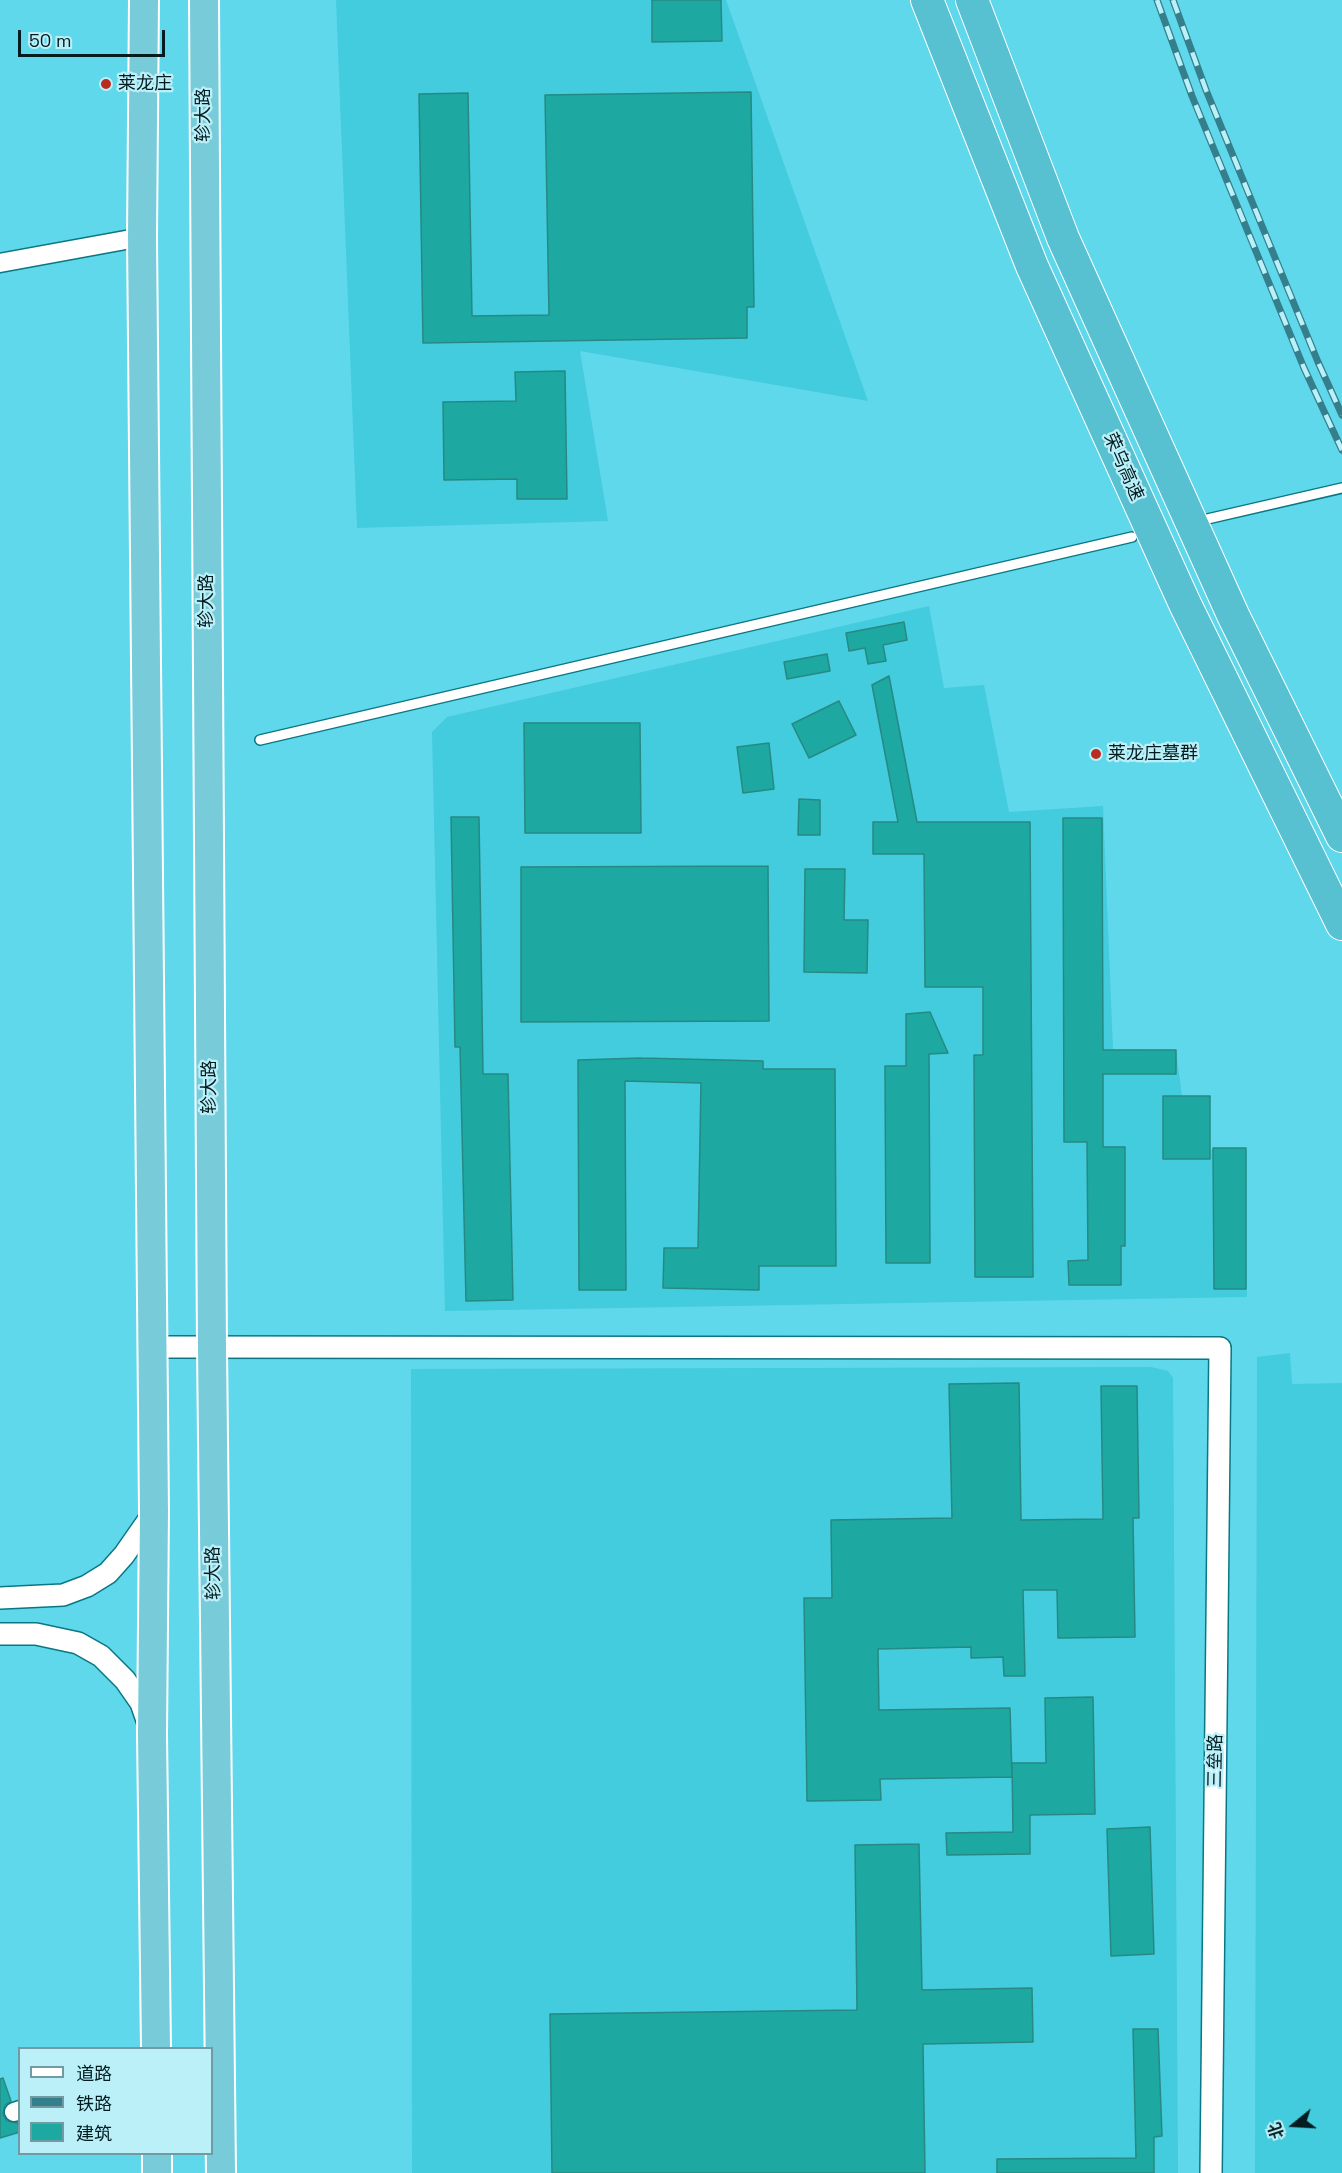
<!DOCTYPE html>
<html>
<head>
<meta charset="utf-8">
<style>
	body { margin:0 }
	#map { position:relative; width:1342px; height:2173px; overflow:hidden; background:#60d8eb; font-family:"Space Grotesk","Noto Sans SC",sans-serif }
	canvas { display:block }
	.legend { position:absolute; left:18px; top:2047px; width:195px; height:108px; box-sizing:border-box; background:#bbf0f9; border:2px solid #719ba2; margin:0; padding:8px 10px; list-style:none; font-size:18px; color:#021c20 }
	.legend li { display:flex; align-items:center; gap:12px; height:30px }
	.legend b { width:30px; border:2px solid #719ba2 }
	.north { position:absolute; left:1264px; top:2095px; width:60px; height:60px; -webkit-text-stroke:4px #bbf0f9; paint-order:stroke; rotate:252deg; font-size:16px; font-weight:700; line-height:24px; text-align:center; color:#021c20 }
	.north::after { content:''; display:block; margin:auto; width:21px; height:27px; background:#021c20; clip-path:polygon(50% 0,100% 100%,50% 72%,0 100%) }
	.scale { position:absolute; left:18px; top:30px; width:147px; height:27px; box-sizing:border-box; border:3px solid #021c20; border-top:0; padding-left:8px; font-size:18px; line-height:21px; white-space:nowrap; color:#021c20; -webkit-text-stroke:4px #bbf0f9; paint-order:stroke }
</style>
</head>
<body>
<div id="map">
<canvas width="1342" height="2173"></canvas>
<ul class="legend">
<li><b style="height:8px;background:#fff"></b>道路</li>
<li><b style="height:8px;background:#347f8b"></b>铁路</li>
<li><b style="height:16px;background:#1da9a1"></b>建筑</li>
</ul>
<div class="north">北</div>
<div class="scale">50 m</div>
</div>
<script>
const g = document.querySelector('canvas').getContext('2d');
g.lineJoin = 'round';
function fillPath(path, color) {
  g.fillStyle = color;
  g.fill(path, 'evenodd');
}
function poly(rows) {
  const path = new Path2D();
  for (const r of rows) {
    path.moveTo(r[0], r[1]);
    for (let i = 2; i < r.length; i += 2) path.lineTo(r[i], r[i + 1]);
  }
  return path;
}
function stroke(path, color, width, dash) {
  g.strokeStyle = color;
  g.lineWidth = width;
  g.lineCap = dash ? 'butt' : 'round';
  g.setLineDash(dash || []);
  g.stroke(path);
}
function write(font, color, halo, rows, align = 'center') {
  g.font = font + ' "Space Grotesk","Noto Sans SC",sans-serif';
  g.lineWidth = 4.5;
  g.setLineDash([]);
  g.textBaseline = 'middle';
  g.strokeStyle = halo;
  g.fillStyle = color;
  for (const [text, x, y, turn = 0] of rows) {
    g.save();
    g.translate(x, y);
    g.rotate((+turn || 0) * Math.PI / 180);
    g.textAlign = isNaN(turn) ? turn : align;
    if (halo) g.strokeText(text, 0, 0);
    g.fillText(text, 0, 0);
    g.restore();
  }
}
fillPath(poly([
	[336,0,726,0,868,401,580,351,608,521,357,528],
	[929,606,944,688,984,685,1009,812,1103,806,1113,1049,1176,1050,1182,1096,1210,1096,1207,1150,1246,1148,1247,1297,445,1311,432,732,447,717],
	[1290,1353,1292,1384,1342,1383,1342,2173,1255,2173,1257,1357],
	[1151,1367,1168,1371,1173,1378,1178,2173,412,2173,411,1369]
]), '#43cbde');
const building = poly([
	[652,0,721,0,722,41,652,42,652,0],
	[751,92,754,307,747,307,747,338,423,343,419,94,468,93,472,316,549,315,545,95,751,92],
	[565,371,567,499,517,499,517,479,444,480,443,402,516,401,515,372,565,371],
	[904,622,907,640,883,645,886,661,868,664,865,648,849,651,846,633,904,622],
	[827,654,830,671,787,679,784,662,827,654],
	[889,676,917,822,1030,822,1033,1277,975,1277,974,1055,983,1055,983,987,925,987,924,854,873,854,873,822,898,822,872,685,889,676],
	[839,701,856,735,809,758,792,724,839,701],
	[524,723,640,723,641,833,525,833,524,723],
	[769,743,774,789,743,793,737,747,769,743],
	[799,799,820,800,820,835,798,835,799,799],
	[451,817,479,817,483,1074,508,1074,513,1300,466,1301,460,1047,455,1047,451,817],
	[1063,818,1102,818,1103,1050,1176,1050,1176,1074,1103,1074,1103,1147,1125,1147,1125,1246,1121,1246,1121,1285,1069,1285,1068,1261,1088,1260,1087,1142,1064,1142,1063,818],
	[768,866,769,1021,521,1022,521,867,768,866],
	[805,869,845,869,844,920,868,920,867,973,804,972,805,869],
	[930,1012,948,1053,929,1054,930,1263,886,1263,885,1066,906,1066,906,1014,930,1012],
	[641,1058,763,1061,763,1069,835,1069,836,1266,759,1266,759,1290,663,1288,664,1248,698,1248,701,1083,625,1081,626,1290,579,1290,578,1060,641,1058],
	[1163,1096,1210,1096,1210,1159,1163,1159,1163,1096],
	[1213,1148,1246,1148,1246,1289,1214,1289,1213,1148],
	[1019,1383,1021,1520,1103,1519,1101,1386,1137,1386,1139,1518,1133,1518,1135,1637,1058,1638,1057,1590,1023,1590,1025,1676,1004,1676,1003,1657,971,1658,971,1647,878,1649,879,1710,1010,1708,1012,1777,880,1779,881,1800,807,1801,804,1598,832,1598,831,1520,952,1518,949,1384,1019,1383],
	[1093,1697,1095,1814,1030,1815,1030,1854,947,1855,946,1833,1013,1832,1012,1763,1046,1763,1045,1698,1093,1697],
	[1150,1827,1154,1954,1111,1956,1107,1829,1150,1827],
	[919,1844,922,1990,1032,1988,1033,2042,923,2044,925,2173,552,2173,550,2014,857,2010,855,1845,919,1844],
	[1133,2029,1158,2029,1162,2136,1154,2137,1154,2173,997,2173,997,2159,1136,2158,1133,2029],
	[3,2078,11,2101,5,2105,3,2115,7,2121,18,2123,20,2132,0,2138,0,2079,3,2078]
]);
fillPath(building, '#1da9a1');
stroke(building, '#278983', 1.5);
const service = poly([
	[1203,520,1342,488],
	[260,740,1132,537]
]);
const minor = poly([
	[0,263,142,237],
	[14,2112,20,2110]
]);
const tertiary = poly([
	[152,1347,1220,1348,1211,2173],
	[0,1598,63,1595,87,1586,108,1573,124,1555,154,1512],
	[0,1634,36,1634,78,1643,101,1656,125,1680,141,1703,148,1723]
]);
const trunk = poly([
	[144,0,142,237,154,1512,152,1734,156,2048],
	[204,0,212,1347,221,2173],
	[157,2154,157,2173]
]);
const motorway = poly([
	[927,0,1032,266,1185,604,1342,924],
	[972,0,1063,238,1233,615,1342,836]
]);
stroke(service, '#0a7784', 12);
stroke(minor, '#0a7784', 21);
stroke(tertiary, '#0a7784', 24);
stroke(trunk, '#fff', 32);
stroke(motorway, '#fff', 34);
stroke(service, '#fff', 9);
stroke(minor, '#fff', 18);
stroke(tertiary, '#fff', 21);
stroke(trunk, '#78ccda', 28);
stroke(motorway, '#57c0d1', 32);
const rail = poly([
	[1157,0,1192,96,1304,368,1342,450],
	[1173,0,1206,90,1318,362,1342,415]
]);
stroke(rail, '#347f8b', 7);
stroke(rail, '#bbf0f9', 4.5, [14]);
for (const [x, y, r, color] of [
	[106,84,6,"#ba2c22"],
	[1096,754,6,"#ba2c22"]
]) {
  const dot = new Path2D();
  dot.arc(x, y, r, 0, 2 * Math.PI);
  g.fillStyle = color;
  g.fill(dot);
  stroke(dot, '#bbf0f9', 2);
}
write('18px', '#021c20', '#bbf0f9', [
	["莱龙庄",118,84],
	["莱龙庄墓群",1108,754]
], 'left');
write('18px', '#021c20', '#bbf0f9', [
	["轸大路",204,115,-90],
	["荣乌高速",1123,467,66],
	["轸大路",207,601,-90],
	["轸大路",210,1087,-90],
	["轸大路",214,1573,-91],
	["三垒路",1216,1761,-89]
]);
</script>
</body>
</html>
